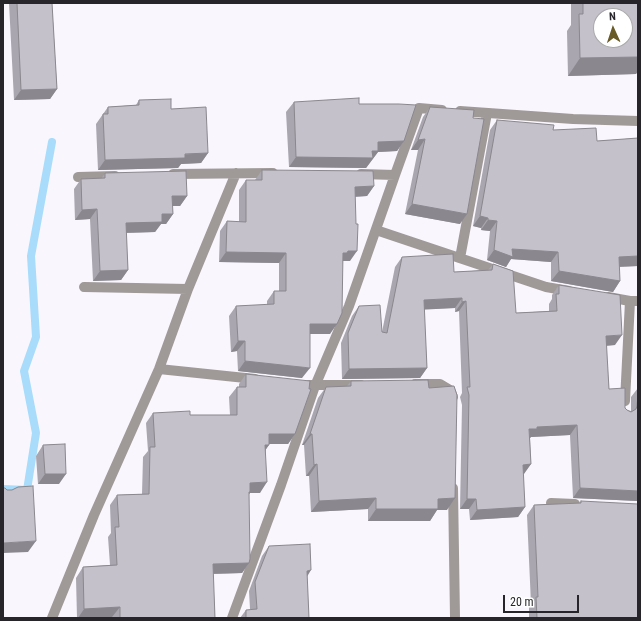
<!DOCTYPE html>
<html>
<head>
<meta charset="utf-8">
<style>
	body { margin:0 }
	#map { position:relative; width:641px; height:621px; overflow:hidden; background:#faf6fe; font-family:"Roboto Condensed",sans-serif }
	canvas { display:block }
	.frame { position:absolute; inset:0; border:4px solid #272529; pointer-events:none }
	.north { position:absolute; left:593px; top:8px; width:40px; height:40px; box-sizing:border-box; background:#fff; border:1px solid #a9a8a9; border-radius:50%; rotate:357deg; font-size:11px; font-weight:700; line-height:16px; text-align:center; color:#272529 }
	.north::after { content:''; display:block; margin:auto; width:14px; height:18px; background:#685b28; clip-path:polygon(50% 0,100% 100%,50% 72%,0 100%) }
	.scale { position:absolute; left:503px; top:595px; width:76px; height:18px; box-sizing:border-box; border:2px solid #272529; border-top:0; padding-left:5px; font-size:12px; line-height:14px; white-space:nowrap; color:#272529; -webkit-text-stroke:3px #fff; paint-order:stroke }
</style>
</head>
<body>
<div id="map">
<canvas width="641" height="621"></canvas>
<div class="frame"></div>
<div class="north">N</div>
<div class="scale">20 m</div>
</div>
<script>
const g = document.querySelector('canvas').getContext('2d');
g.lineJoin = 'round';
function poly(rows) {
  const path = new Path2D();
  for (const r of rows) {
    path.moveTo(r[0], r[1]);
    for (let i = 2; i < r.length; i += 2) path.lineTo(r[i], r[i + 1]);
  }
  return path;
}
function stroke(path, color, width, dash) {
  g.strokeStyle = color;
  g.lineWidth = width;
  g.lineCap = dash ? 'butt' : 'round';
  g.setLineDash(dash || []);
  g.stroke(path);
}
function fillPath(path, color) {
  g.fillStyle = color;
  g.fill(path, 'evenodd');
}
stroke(poly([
	[3,489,27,490,36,433,24,371,36,337,31,256,52,142]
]), '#a8dcfa', 8);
stroke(poly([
	[460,111,573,119,638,121],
	[173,174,273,173],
	[395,175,419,108,442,110],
	[78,177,115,176],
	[376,230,546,287,569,291],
	[460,258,487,113],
	[84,287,188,289],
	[608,297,630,301,638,301],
	[159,369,255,379],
	[415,384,440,384,450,390,453,397],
	[309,385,361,385],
	[625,401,630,301],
	[453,488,455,618],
	[551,503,575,504],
	[52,618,94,515,159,369,188,289,236,173],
	[232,618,281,485,315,386,349,306,395,175,361,174]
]), '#9f9a98', 10);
fillPath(poly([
	[9,3,52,3,57,89,50,99,14,100],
	[571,3,638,3,638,71,636,74,568,76,567,31,571,25],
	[139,100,171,109,208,153,201,163,181,164,178,168,98,170,96,124,108,107,136,105],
	[294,102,359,104,404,141,397,151,378,152,366,168,289,167,286,112],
	[430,107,473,118,460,224,405,214,418,150,411,150,423,117],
	[497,120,553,130,597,141,638,138,638,266,619,267,620,281,613,292,551,281,551,262,511,259,506,267,487,260,490,231,481,230,481,228,473,226,490,130],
	[262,170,374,186,367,196,355,197,350,261,343,261,330,334,310,334,302,378,238,371,237,351,231,352,229,316,236,306,267,305,267,301,274,291,279,291,279,263,219,262,220,231,227,221,239,222,239,190,246,180,255,180],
	[105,173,187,196,180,206,172,206,173,214,166,224,161,224,155,232,126,233,128,270,121,280,93,281,90,219,75,220,74,189,81,179,101,179],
	[402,257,454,272,488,270,493,264,516,313,549,311,549,304,552,299,552,295,559,285,615,345,606,346,609,389,627,410,631,411,631,397,638,388,638,501,573,498,570,435,531,437,530,438,531,464,523,474,525,507,518,517,470,520,469,509,460,509,462,405,460,397,462,393,459,311,455,312,455,308,424,309,427,368,420,378,342,379,341,343,352,316,359,306,382,332,395,267],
	[246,374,295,434,288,444,269,444,266,449,260,493,250,493,249,494,249,563,242,573,213,574,215,618,112,618,112,617,77,618,76,578,83,567,110,565,108,537,111,533,110,505,117,495,142,494,143,457,148,451,146,423,153,413,190,415,230,415,229,397,237,387,239,387,239,384],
	[351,381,429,388,447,510,437,510,430,521,368,521,368,509,311,512,309,476,306,476,304,445,302,445,318,398,326,387,347,386],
	[43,445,59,484,38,484,36,456],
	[581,501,638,618,529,618,529,607,531,604,527,515,534,505,579,503],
	[269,546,307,577,309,618,250,609,249,591,262,556],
	[246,610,246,618,240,618]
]), '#a9a6af');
fillPath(poly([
	[638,57,638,71,636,74,568,76,580,58],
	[57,89,50,99,14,100,21,90],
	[425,139,418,150,411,150,418,140],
	[404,141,397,151,378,152,366,168,289,167,296,157,378,142],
	[208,153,201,163,181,164,178,168,98,170,105,160],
	[374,186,367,196,347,197,355,187],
	[172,196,187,196,180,206,165,206],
	[412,204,467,214,460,224,405,214],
	[97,209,90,219,75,220,82,210],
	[162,214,173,214,166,224,161,224,155,232,119,233,126,223],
	[480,216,488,218,481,228,473,226],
	[488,220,497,221,490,231,481,230],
	[512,249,558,252,551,262,511,259,506,267,487,260,494,250],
	[348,251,357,251,350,261,342,261,343,253],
	[226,252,286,253,279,263,219,262],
	[638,256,638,266,612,267,619,257],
	[128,270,121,280,93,281,100,271],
	[559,271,620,281,613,292,551,281],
	[462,298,455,308,417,310,424,300],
	[466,301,459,311,455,312,462,302],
	[310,324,337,324,330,334,303,334],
	[622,335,615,345,599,346,606,336],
	[238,341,245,341,237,351,231,352],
	[245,361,310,368,302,378,238,371],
	[427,368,420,378,342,379,349,369],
	[577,425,570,435,531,437,530,438,529,429,537,427],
	[269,434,295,434,288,444,262,444],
	[310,434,312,434,304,445,302,445],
	[265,445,269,445,262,455],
	[317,464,309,476,306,476,314,465],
	[531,464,524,474,516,474,523,465],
	[45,474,66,474,59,484,38,484],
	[267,482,260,493,250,493,243,502,250,483],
	[580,488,638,491,638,501,573,498],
	[376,498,368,509,311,512,319,501],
	[455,498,447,510,437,510,430,521,368,521,376,509,438,499],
	[467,499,476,499,469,509,460,509],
	[525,507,518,517,470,520,477,510],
	[36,541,28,552,3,553,3,543],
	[249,563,242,573,206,574,213,564],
	[311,570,305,580,307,571],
	[120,607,112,617,78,618,84,609]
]), '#8a878e');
const building = poly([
	[17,3,52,3,57,89,21,90,17,3],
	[583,3,638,3,638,57,580,58,579,14,583,14,583,3],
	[601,16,625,16,625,40,601,40,601,16],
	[359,98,359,104,399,104,416,105,404,141,378,142,378,151,372,151,373,158,296,157,294,102,359,98],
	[171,99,171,109,206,107,208,153,185,154,185,158,105,160,103,114,108,114,108,107,139,105,139,100,171,99],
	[430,107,474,110,473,118,484,119,467,214,412,204,425,139,418,140,430,107],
	[497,120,554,125,553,130,596,128,597,141,638,138,638,256,619,257,620,281,559,271,558,252,512,249,513,257,494,250,497,221,488,220,488,218,480,216,497,120],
	[262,170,373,171,374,186,355,187,356,224,358,224,357,251,348,251,347,253,343,253,342,313,337,324,310,324,310,368,245,361,245,341,238,341,236,306,274,304,274,291,286,291,286,253,226,252,227,221,246,222,246,180,262,180,262,170],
	[186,171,187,196,172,196,173,214,162,214,162,222,126,223,128,270,100,271,97,209,82,210,81,179,105,178,105,173,186,171],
	[453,254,454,272,492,270,493,264,513,271,516,313,557,311,556,294,559,294,559,285,620,295,622,335,606,336,609,389,625,388,625,408,627,410,631,412,636,409,637,406,638,395,638,491,580,488,577,425,537,427,537,429,529,429,531,464,523,465,525,507,477,510,476,499,467,499,469,395,467,387,470,387,466,301,462,302,462,298,424,300,427,368,349,369,348,333,359,306,380,305,382,332,387,333,402,257,453,254],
	[246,374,310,381,309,389,311,389,295,434,269,434,269,445,265,445,267,482,250,483,250,492,249,492,250,559,249,563,213,564,215,618,120,618,120,607,84,609,83,567,117,565,115,527,119,527,117,495,149,494,150,447,155,447,153,413,190,411,190,415,237,415,237,387,246,387,246,374],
	[428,380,429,388,454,386,457,395,455,498,438,499,438,509,376,509,376,498,319,501,317,464,314,465,312,434,310,434,326,387,351,386,351,381,428,380],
	[65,444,66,474,45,474,43,445,65,444],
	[33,486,36,541,3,543,3,488,5,488,7,490,12,490,18,487,33,486],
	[581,501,638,504,638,618,537,618,536,597,538,597,534,505,581,503,581,501],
	[310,544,311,570,307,571,309,618,246,618,246,610,257,609,255,582,269,546,310,544]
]);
fillPath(building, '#c5c1cb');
stroke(building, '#8a878e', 1);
</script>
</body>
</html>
